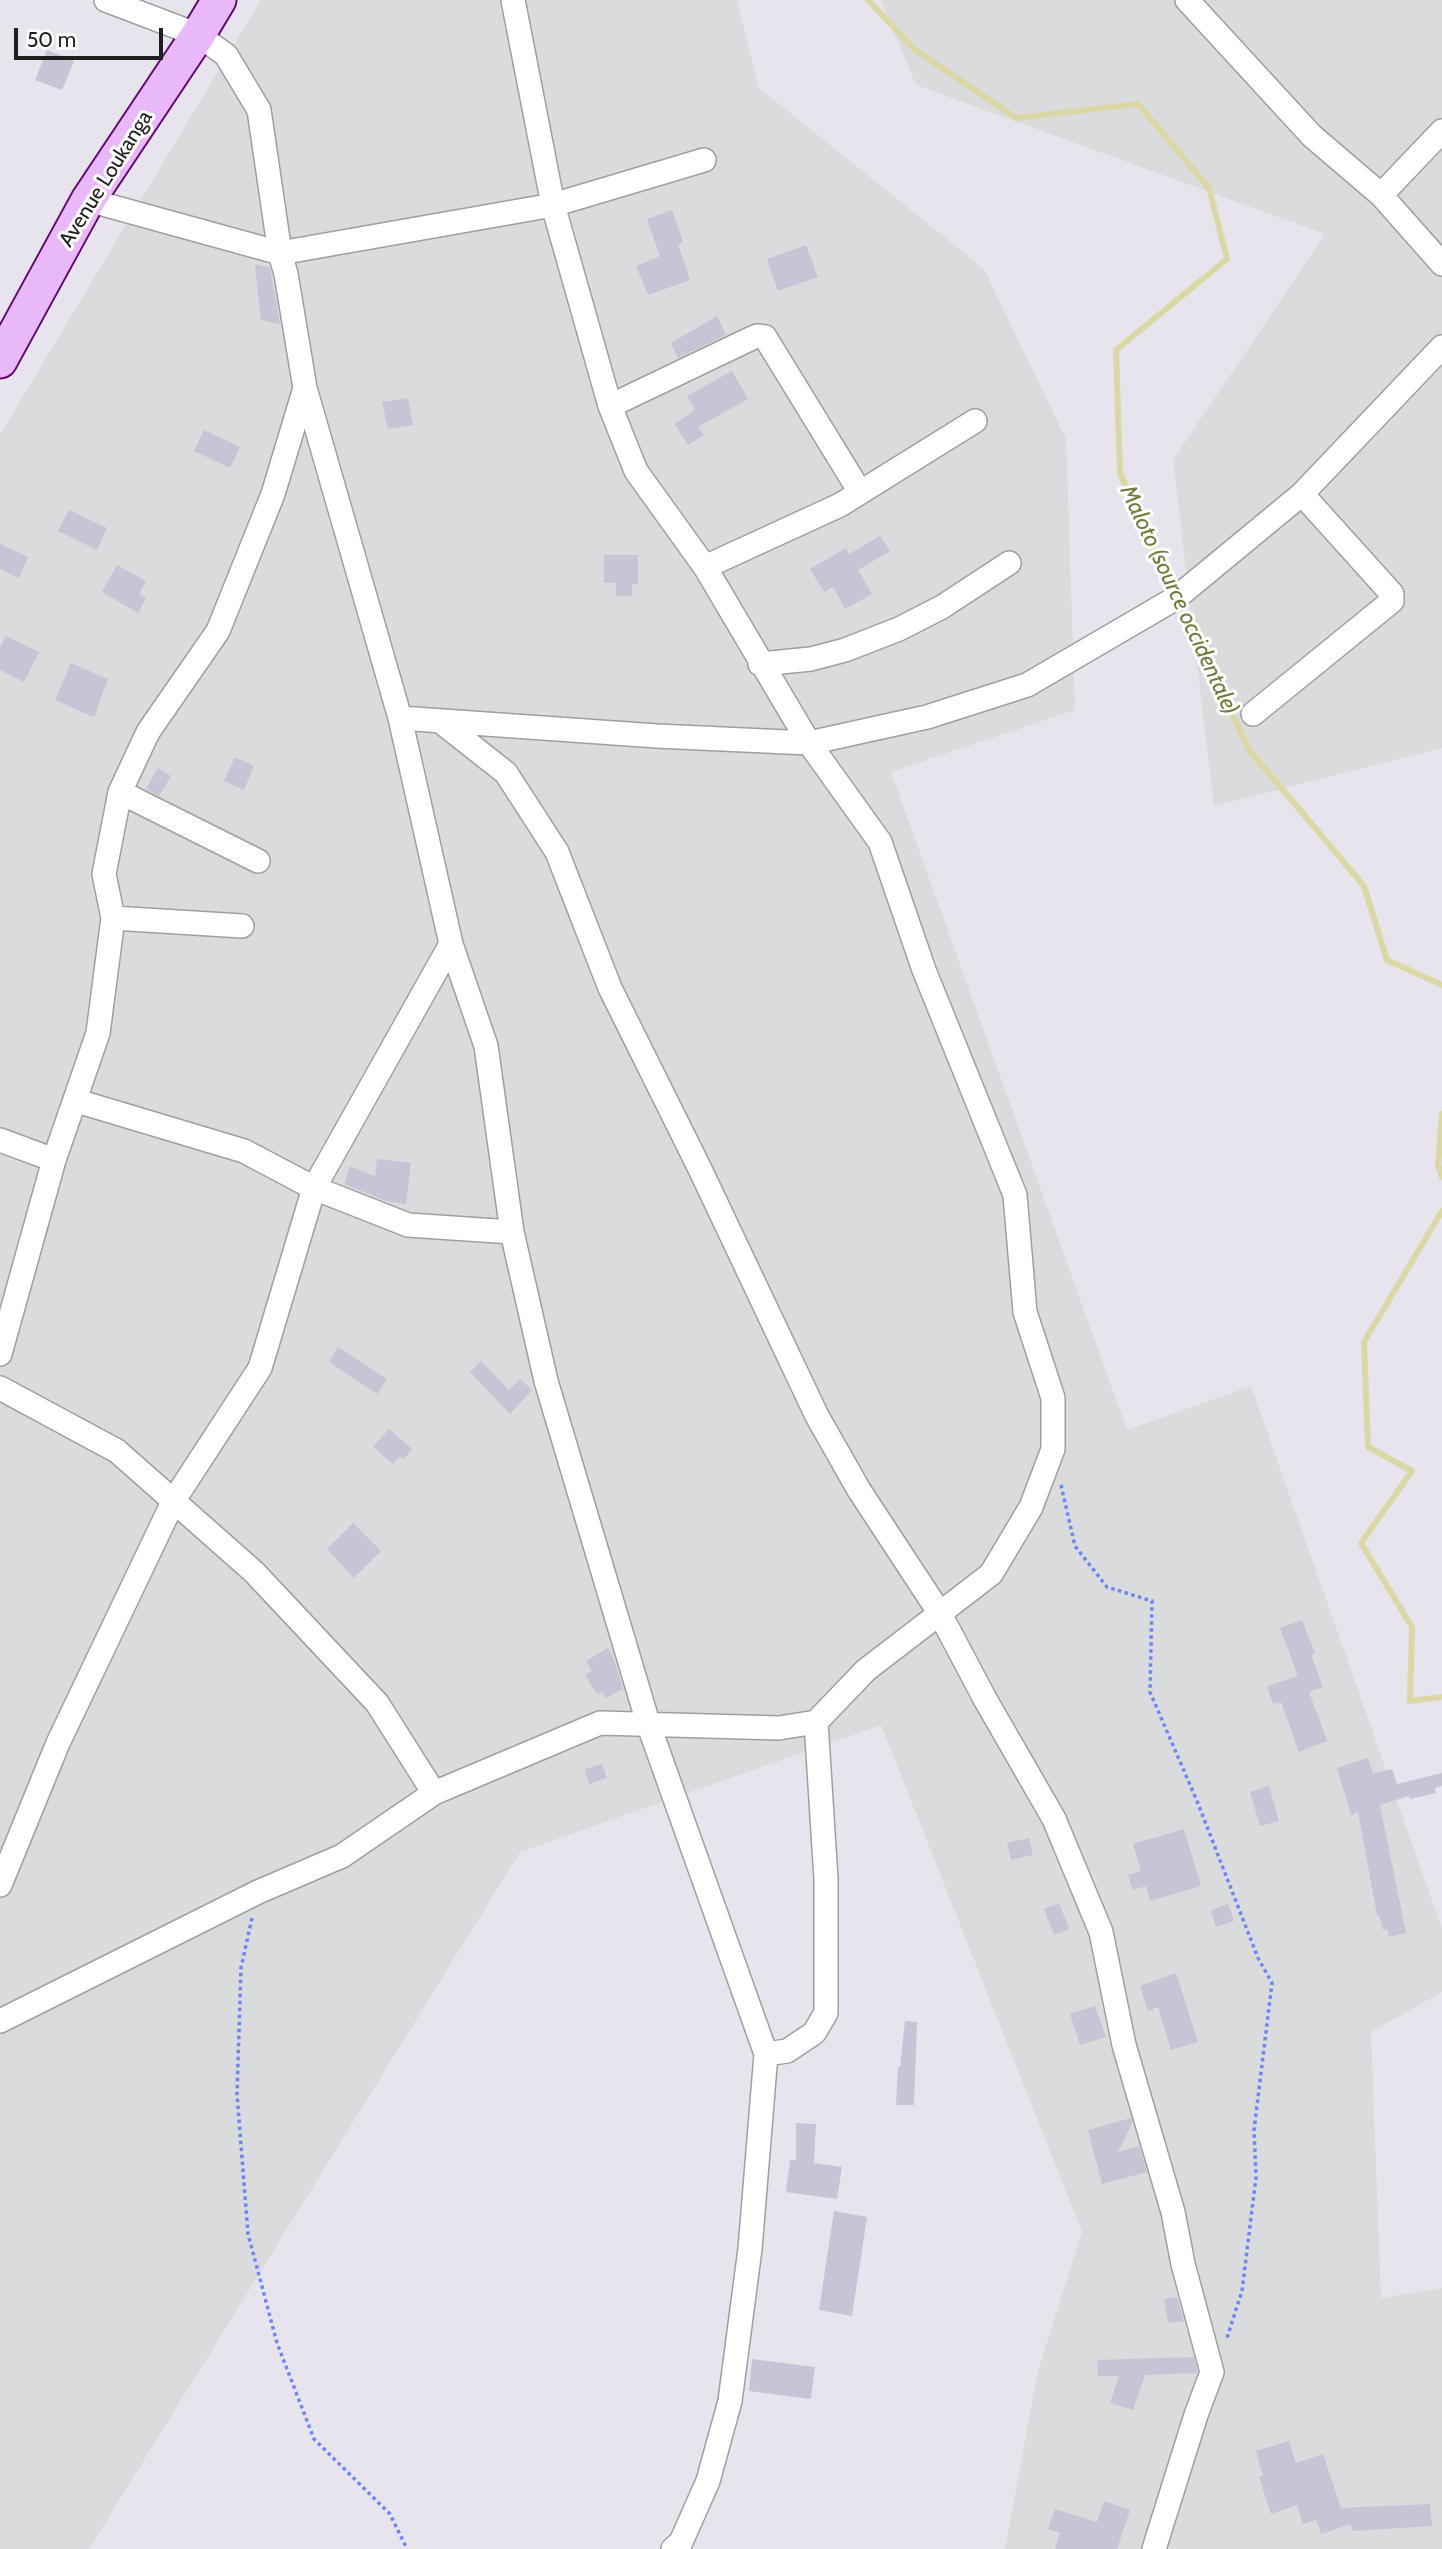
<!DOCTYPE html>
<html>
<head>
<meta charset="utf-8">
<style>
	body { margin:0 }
	#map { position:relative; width:1442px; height:2549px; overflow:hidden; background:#e8e4ee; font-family:Cabin,sans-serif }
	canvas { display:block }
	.scale { position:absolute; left:14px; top:28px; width:149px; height:32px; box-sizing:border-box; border:4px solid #1e1e1e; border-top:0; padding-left:9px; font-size:21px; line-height:24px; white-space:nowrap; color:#1e1e1e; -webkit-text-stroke:5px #fff; paint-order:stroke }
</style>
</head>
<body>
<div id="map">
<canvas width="1442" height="2549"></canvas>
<div class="scale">50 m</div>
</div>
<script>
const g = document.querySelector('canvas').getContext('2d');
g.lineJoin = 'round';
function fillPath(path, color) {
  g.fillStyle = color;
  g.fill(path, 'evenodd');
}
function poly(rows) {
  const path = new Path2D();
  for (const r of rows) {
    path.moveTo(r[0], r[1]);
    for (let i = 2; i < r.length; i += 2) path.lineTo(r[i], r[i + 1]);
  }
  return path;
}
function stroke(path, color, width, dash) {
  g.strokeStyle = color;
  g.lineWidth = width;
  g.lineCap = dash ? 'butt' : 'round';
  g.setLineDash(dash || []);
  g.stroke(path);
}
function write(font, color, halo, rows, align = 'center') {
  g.font = font + ' Cabin,sans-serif';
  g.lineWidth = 6;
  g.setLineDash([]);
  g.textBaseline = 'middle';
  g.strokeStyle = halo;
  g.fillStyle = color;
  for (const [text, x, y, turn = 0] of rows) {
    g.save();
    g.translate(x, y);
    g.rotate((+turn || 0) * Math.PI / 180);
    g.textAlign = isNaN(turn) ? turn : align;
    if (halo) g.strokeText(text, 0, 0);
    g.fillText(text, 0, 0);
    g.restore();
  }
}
fillPath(poly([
	[261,0,737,0,759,88,984,269,1066,439,1075,710,891,772,1127,1430,1251,1386,1442,1929,1442,1992,1371,2032,1381,2298,1442,2288,1442,2549,1005,2549,1038,2371,1082,2232,881,1725,520,1852,89,2549,0,2549,0,435],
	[881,0,1442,0,1442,748,1214,806,1173,460,1325,234,916,85]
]), '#dadbdc');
stroke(poly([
	[868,0,914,49,1016,118,1138,104,1209,188,1227,259,1116,350,1120,473,1174,594],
	[1178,604,1250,751,1364,886,1387,960,1442,985],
	[1442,1114,1438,1165,1442,1177],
	[1442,1211,1364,1342,1368,1447,1412,1471,1361,1543,1412,1627,1410,1701,1442,1697]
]), '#dbd8a5', 6);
fillPath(poly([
	[47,50,74,61,62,90,35,80],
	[672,210,683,242,678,244,690,280,648,295,636,266,660,256,647,219],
	[806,245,818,277,778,291,767,259],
	[255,264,270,268,280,324,261,320],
	[717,316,726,335,678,358,671,343],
	[732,371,748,399,698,427,704,435,688,445,675,424,695,410,687,396],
	[408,398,413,425,388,429,382,402],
	[204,430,240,447,230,468,194,451],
	[69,510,107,528,97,550,58,531],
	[880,536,890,551,858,570,872,594,845,609,833,587,824,592,810,569,846,548,849,554],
	[0,544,28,557,19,578,0,569],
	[604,555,638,555,638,584,632,584,632,596,616,596,616,583,604,583],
	[117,565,146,581,139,594,146,598,138,613,102,592],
	[6,636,39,652,24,682,0,670,0,647],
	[71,663,108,679,94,717,55,700],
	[235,757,254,766,244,790,224,781],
	[158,768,171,776,159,796,146,789],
	[377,1159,411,1163,406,1204,386,1201,344,1184,350,1166,375,1176],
	[338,1347,387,1379,377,1394,329,1362],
	[481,1361,509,1390,520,1379,532,1390,510,1414,470,1372],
	[389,1429,412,1449,404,1459,399,1457,393,1464,373,1447],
	[353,1523,381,1551,354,1578,327,1549],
	[1302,1620,1315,1653,1311,1655,1323,1687,1309,1692,1327,1741,1299,1752,1281,1702,1273,1704,1267,1686,1298,1676,1280,1628],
	[608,1648,614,1659,623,1689,606,1698,602,1692,597,1694,585,1675,592,1671,586,1661],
	[1368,1758,1373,1774,1392,1769,1397,1784,1442,1773,1442,1786,1435,1788,1436,1793,1410,1799,1409,1796,1380,1805,1406,1933,1389,1937,1387,1929,1383,1930,1379,1915,1377,1915,1358,1812,1351,1815,1337,1768],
	[602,1764,607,1778,589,1784,585,1769],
	[1269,1786,1279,1821,1260,1826,1250,1792],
	[1184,1829,1201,1886,1150,1901,1146,1886,1133,1890,1128,1875,1141,1871,1133,1844],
	[1029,1838,1033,1855,1011,1860,1007,1843],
	[1059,1903,1069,1929,1054,1935,1044,1909],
	[1228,1904,1234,1921,1216,1927,1211,1910],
	[1176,1973,1198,2042,1171,2050,1158,2007,1148,2011,1140,1986],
	[1095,2006,1106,2037,1080,2045,1070,2014],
	[905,2021,917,2022,914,2105,896,2105,898,2067,900,2067],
	[1131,2118,1132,2123,1118,2152,1139,2146,1147,2172,1102,2184,1088,2130],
	[796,2123,816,2124,814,2163,842,2167,837,2199,786,2192,790,2160,796,2160],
	[834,2211,867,2217,852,2316,819,2310],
	[1177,2297,1184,2321,1168,2323,1164,2299],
	[1194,2357,1197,2373,1145,2375,1133,2410,1110,2403,1119,2376,1098,2376,1097,2360],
	[752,2359,815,2367,811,2399,749,2391],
	[1289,2441,1296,2463,1323,2454,1341,2508,1430,2504,1432,2526,1352,2531,1351,2524,1321,2534,1316,2520,1303,2524,1297,2505,1271,2514,1259,2477,1263,2476,1256,2451],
	[1104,2501,1130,2510,1117,2549,1055,2549,1060,2533,1048,2529,1055,2509,1097,2522]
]), '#c7c4d5');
const minor = poly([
	[106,0,198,35,226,55,259,110,280,253,286,274,305,388,400,718,451,944,486,1046,512,1232,546,1381,649,1726,766,2054,750,2249,730,2401,708,2481,681,2542,673,2549],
	[1187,0,1312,136,1381,195,1442,264],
	[1381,195,1442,131],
	[88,200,280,253,553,205,704,160],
	[610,406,750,339,757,336,765,337,860,492],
	[705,567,840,505,975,421],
	[760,664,811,659,845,650,899,629,942,607,1009,563],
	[1253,714,1392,601,1392,594,1302,494],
	[400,718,657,736,809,743,927,717,1027,685,1176,598,1302,494,1442,347],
	[440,721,506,773,557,852,610,988,699,1167,817,1416,859,1490,939,1612,985,1699,1054,1819,1101,1932,1124,2045,1173,2212,1183,2264,1212,2372,1196,2415,1154,2549],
	[120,792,258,861],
	[113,918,242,926],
	[77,1101,244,1151,314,1188,408,1225,512,1232],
	[0,1140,54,1160],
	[0,1354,54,1160,98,1033,113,918,104,874,120,792,148,732,218,631,273,494,305,388],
	[0,1388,117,1451,254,1572,377,1703,434,1793],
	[0,1885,58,1743,174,1500,260,1368,314,1188,451,944],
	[0,2021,258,1892,342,1856,434,1793,600,1723,779,1728,816,1722,866,1670,991,1574,1031,1507,1053,1449,1053,1398,1025,1312,1015,1195,924,970,880,842,809,743,705,567,636,471,610,406,553,205,513,0],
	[766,2054,787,2051,814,2033,826,2013,826,1879,816,1722]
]);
const secondary = poly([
	[0,361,88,200,198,35,219,0]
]);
stroke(minor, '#9f9f9f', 26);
stroke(secondary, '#600772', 37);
stroke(poly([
	[1061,1485,1075,1546,1107,1587,1152,1601,1150,1692,1197,1801,1258,1958,1272,1983,1254,2130,1256,2177,1242,2291,1226,2341],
	[252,1918,241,1968,237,2094,248,2234,277,2343,314,2439,390,2514,407,2549]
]), '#6c85f7', 3.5, [3.5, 3.5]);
stroke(minor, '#fff', 23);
stroke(secondary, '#e9b8f8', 33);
write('21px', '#1e1e1e', '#fff', [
	["Avenue Loukanga",106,179,-58]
]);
write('italic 23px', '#6e7d3a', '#fff', [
	["Maloto (source occidentale)",1179,600,65]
]);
</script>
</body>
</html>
